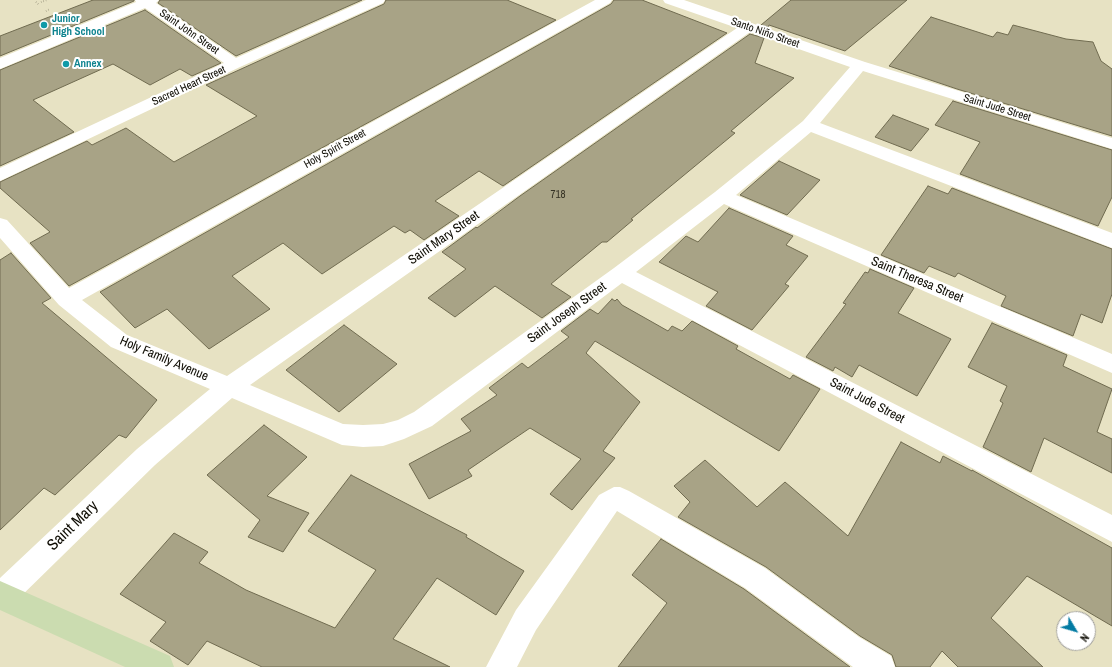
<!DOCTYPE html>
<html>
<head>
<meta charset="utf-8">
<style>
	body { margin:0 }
	#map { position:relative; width:1112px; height:667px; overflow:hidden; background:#e7e2c3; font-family:"Archivo Narrow",sans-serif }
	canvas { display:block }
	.north { position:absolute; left:1056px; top:611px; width:40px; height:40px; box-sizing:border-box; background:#fff; border:1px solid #9f9e9b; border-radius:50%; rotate:128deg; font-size:11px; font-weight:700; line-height:16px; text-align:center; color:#0f0d04 }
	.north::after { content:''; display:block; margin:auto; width:14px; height:18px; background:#027ba3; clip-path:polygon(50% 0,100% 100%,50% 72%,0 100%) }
</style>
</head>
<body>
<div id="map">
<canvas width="1112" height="667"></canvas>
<div class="north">N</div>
</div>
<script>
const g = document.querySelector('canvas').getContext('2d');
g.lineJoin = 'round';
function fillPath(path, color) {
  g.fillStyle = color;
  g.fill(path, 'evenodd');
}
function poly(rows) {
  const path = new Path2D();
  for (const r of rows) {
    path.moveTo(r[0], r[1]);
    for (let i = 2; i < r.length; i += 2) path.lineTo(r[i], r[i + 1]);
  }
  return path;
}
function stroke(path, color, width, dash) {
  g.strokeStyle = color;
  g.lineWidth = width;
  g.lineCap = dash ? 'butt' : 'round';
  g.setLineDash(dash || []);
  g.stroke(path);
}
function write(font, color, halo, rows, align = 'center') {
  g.font = font + ' "Archivo Narrow",sans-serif';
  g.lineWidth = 4;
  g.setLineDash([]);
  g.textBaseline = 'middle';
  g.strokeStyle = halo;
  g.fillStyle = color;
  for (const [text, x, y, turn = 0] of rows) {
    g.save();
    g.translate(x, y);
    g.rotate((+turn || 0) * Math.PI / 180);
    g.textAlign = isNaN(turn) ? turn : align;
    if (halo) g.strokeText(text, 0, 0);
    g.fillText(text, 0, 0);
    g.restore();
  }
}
const building = poly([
	[93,0,134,0,134,1,0,56,0,36,93,0],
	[160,0,362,0,236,56,158,3,160,0],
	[386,0,507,0,556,20,69,286,30,243,50,232,0,188,0,182,87,141,92,145,126,128,174,162,257,116,206,85,384,4,386,0],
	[614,0,642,0,727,33,503,186,479,171,435,201,459,216,424,240,410,230,405,233,394,226,322,274,283,243,232,276,270,309,209,349,167,309,135,328,100,292,611,4,614,0],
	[791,0,907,0,845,51,769,25,768,27,761,25,791,0],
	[145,10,221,63,192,76,180,69,150,85,113,64,33,100,74,132,0,166,0,70,145,10],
	[931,17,993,37,997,32,1008,35,1013,25,1066,39,1093,42,1101,61,1112,69,1112,136,957,89,889,66,931,17],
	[750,34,764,38,755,63,794,78,731,131,735,133,631,219,633,220,607,242,602,242,551,284,571,297,542,318,495,286,455,317,428,298,466,269,442,252,476,227,477,228,520,196,750,34],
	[953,101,1112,150,1112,197,1098,226,960,174,980,142,935,125,953,101],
	[893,115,929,129,911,151,875,137,893,115],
	[779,161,820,180,787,215,740,195,779,161],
	[928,186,948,194,952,188,1112,249,1112,294,1102,323,1081,314,1073,336,1001,306,1006,296,958,273,955,277,929,266,924,273,881,255,928,186],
	[729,208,793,236,786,245,808,256,785,284,789,286,752,330,706,306,718,292,659,262,686,236,698,242,729,208],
	[11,253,51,298,42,303,157,400,126,438,119,435,55,495,44,488,0,530,0,260,11,253],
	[870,269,914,288,898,313,951,339,917,396,859,365,852,377,835,367,833,371,806,357,846,304,843,303,865,272,868,273,870,269],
	[612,299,615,301,617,299,622,305,668,331,672,326,682,331,692,321,738,346,736,349,790,379,793,375,820,389,779,451,595,341,586,353,640,402,603,451,615,458,572,510,550,494,581,459,530,428,468,470,472,476,429,499,409,464,471,431,461,419,497,395,489,388,522,363,528,368,569,337,561,331,590,309,598,314,612,299],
	[992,323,1067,355,1063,366,1112,389,1097,432,1112,439,1112,473,1044,438,1031,472,983,447,1003,403,1000,401,1007,386,968,367,992,323],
	[344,325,397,364,339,412,286,370,344,325],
	[264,425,307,457,267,496,309,513,283,552,248,537,260,520,207,475,264,425],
	[901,442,940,463,943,456,972,471,972,470,1112,548,1112,626,1027,576,991,618,1043,667,958,667,942,651,930,667,896,667,892,655,860,636,766,567,678,517,690,502,674,486,705,460,757,507,785,482,848,536,901,442],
	[351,475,467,535,466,537,524,571,496,615,437,578,393,639,450,667,262,667,207,641,188,665,150,641,166,622,120,594,174,533,208,552,199,563,246,590,335,628,376,570,308,531,351,475],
	[661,539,744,589,850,667,618,667,667,603,632,575,661,539]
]);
fillPath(building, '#a8a386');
stroke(building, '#706b50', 1);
stroke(poly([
	[36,2,39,5],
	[41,2,47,0],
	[46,11,50,9]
]), '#98947d', 2, [0.5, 2]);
fillPath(poly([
	[135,0,159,0,156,3,236,58,366,0,385,0,383,3,240,67,0,181,0,168,224,63,145,8,0,69,0,58,136,2,135,0],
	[595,0,612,0,610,3,82,300,127,335,227,376,737,28,665,3,663,0,684,0,865,62,1112,138,1112,149,863,71,820,123,1112,233,1112,248,811,132,736,195,1112,354,1112,373,724,204,636,272,1112,515,1112,542,622,283,432,426,404,439,383,446,363,447,342,445,232,398,155,465,11,606,0,610,0,578,137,449,210,389,111,347,59,305,0,238,0,218,7,220,69,288,595,0],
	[750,32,850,67,803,121,715,192,614,268,414,412,398,420,383,424,363,425,343,424,250,385,750,32],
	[614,487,620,487,629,491,765,568,859,637,891,656,895,667,853,667,745,588,617,511,536,630,517,667,486,667,516,610,599,495,614,487]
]), '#fff');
fillPath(poly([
	[0,581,170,656,174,667,125,667,0,610,0,581]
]), '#cbdcb0');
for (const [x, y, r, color] of [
	[44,25,4,"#0f9aa8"],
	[66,64,4,"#0f9aa8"]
]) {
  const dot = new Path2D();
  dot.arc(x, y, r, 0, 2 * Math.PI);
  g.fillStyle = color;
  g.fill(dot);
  stroke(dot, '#fff', 1.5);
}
write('bold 11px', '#0d838f', '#fff', [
	["Junior",52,19],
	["High School",52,32],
	["Annex",74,64]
], 'left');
write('11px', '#0f0d04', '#fff', [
	["Saint John Street",189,32,35],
	["Santo Niño Street",765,33,19],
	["Sacred Heart Street",189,86,-25],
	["Saint Jude Street",997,108,17],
	["Holy Spirit Street",335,149,-29]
]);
write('11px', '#353224', null, [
	["718",558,195]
]);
write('13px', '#0f0d04', '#fff', [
	["Saint Mary Street",444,238,-35],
	["Saint Theresa Street",917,280,23],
	["Saint Joseph Street",567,313,-36],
	["Holy Family Avenue",164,359,23],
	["Saint Jude Street",867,401,28]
]);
write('16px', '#0f0d04', '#fff', [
	["Saint Mary",73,526,-44]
]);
</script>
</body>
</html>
